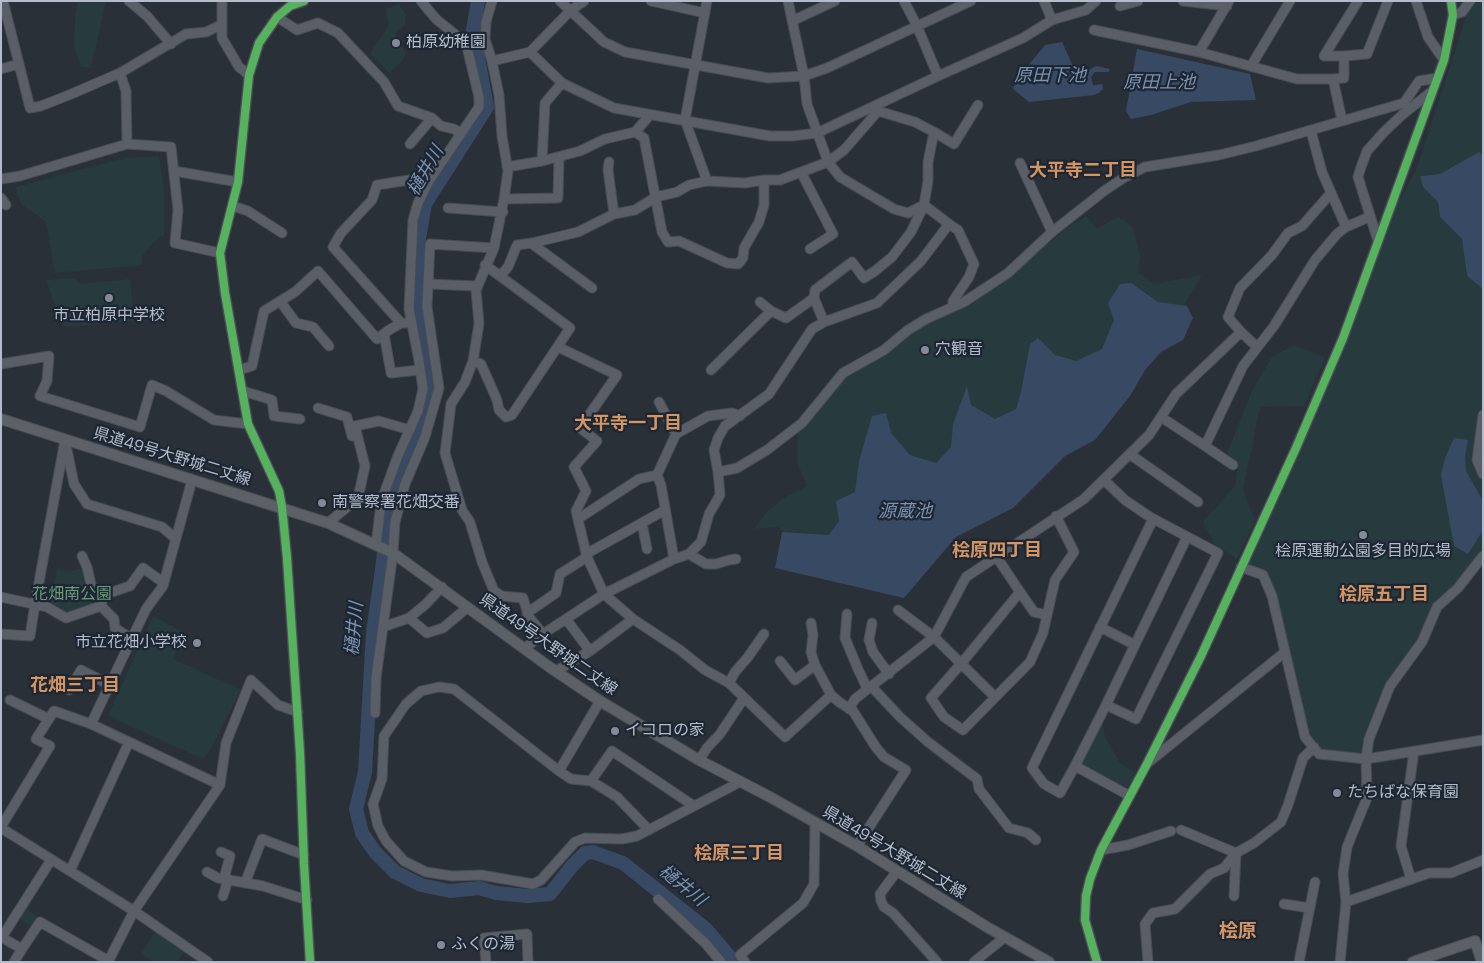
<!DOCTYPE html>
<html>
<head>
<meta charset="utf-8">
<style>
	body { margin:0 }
	#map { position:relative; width:1484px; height:963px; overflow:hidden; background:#2a3038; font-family:"Space Grotesk",sans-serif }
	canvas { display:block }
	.frame { position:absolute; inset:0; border:2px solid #b4bcc9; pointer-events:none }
</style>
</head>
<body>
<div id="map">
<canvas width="1484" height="963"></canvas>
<div class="frame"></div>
</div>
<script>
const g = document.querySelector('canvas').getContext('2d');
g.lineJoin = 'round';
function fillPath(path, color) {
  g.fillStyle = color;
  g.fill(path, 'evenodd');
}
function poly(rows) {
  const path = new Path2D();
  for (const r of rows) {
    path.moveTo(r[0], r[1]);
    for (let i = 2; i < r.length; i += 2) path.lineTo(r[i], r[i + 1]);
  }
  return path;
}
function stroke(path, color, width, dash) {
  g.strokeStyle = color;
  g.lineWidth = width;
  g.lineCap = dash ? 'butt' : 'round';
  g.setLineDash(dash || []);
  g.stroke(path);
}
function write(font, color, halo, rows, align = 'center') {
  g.font = font + ' "Space Grotesk","Noto Sans JP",sans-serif';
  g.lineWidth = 4.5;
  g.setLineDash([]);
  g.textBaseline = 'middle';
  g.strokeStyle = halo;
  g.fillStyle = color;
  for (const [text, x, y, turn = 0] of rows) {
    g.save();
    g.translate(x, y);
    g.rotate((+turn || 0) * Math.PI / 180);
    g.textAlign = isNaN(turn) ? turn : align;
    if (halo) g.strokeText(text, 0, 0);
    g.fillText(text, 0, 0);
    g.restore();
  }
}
fillPath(poly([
	[78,1,106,1,91,68,81,67,74,44,75,18],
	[1460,1,1483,1,1483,155,1479,152,1440,174,1420,176,1423,187,1438,202,1440,217,1462,239,1467,276,1483,289,1483,415,1477,460,1483,473,1483,556,1437,607,1422,642,1390,686,1366,759,1319,754,1305,737,1263,575,1241,567,1378,241,1418,165,1465,20],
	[399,4,406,15,405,25,395,34,406,53,402,61,389,73,370,53,389,26,386,9],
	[159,156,164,188,164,236,159,237,142,256,142,265,55,273,46,222,21,204,16,187,125,158],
	[1086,216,1097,229,1117,217,1124,220,1134,229,1140,256,1138,272,1154,284,1202,275,1182,309,1116,328,1103,355,1022,412,956,452,936,470,862,481,843,523,828,542,791,539,778,527,754,529,767,512,783,498,807,486,798,465,798,432,844,375,886,352,927,323,1009,275,1070,226],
	[74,278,81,284,130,279,134,321,63,327,46,280],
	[1294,345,1325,358,1304,406,1260,407,1243,490,1255,521,1237,559,1215,545,1203,522,1235,486,1238,467,1227,453,1251,393,1272,357],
	[87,567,101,606,66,618,50,608,57,569,69,572],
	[153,616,183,632,173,659,241,690,211,749,203,759,108,716],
	[1102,720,1105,736,1113,751,1121,764,1136,773,1128,788,1079,764],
	[22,906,42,919,35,929,16,916],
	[158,927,187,947,177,962,155,962,141,954]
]), '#273a3e');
fillPath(poly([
	[1062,42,1072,64,1089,70,1096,66,1110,69,1109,72,1095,72,1091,77,1093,85,1102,84,1103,89,1099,93,1094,95,1029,102,1013,89,1016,80,1045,45],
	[1137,49,1250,74,1256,100,1191,102,1151,115,1131,119,1126,111],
	[1479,152,1483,155,1483,289,1467,276,1462,239,1440,217,1438,202,1423,187,1420,176,1440,174],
	[1131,283,1158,302,1187,306,1193,318,1183,340,1161,352,1145,370,1130,396,1095,440,1065,456,1013,508,956,537,904,598,775,568,782,532,829,535,839,521,836,501,855,492,859,461,872,416,886,413,891,433,910,455,936,463,951,447,953,424,967,386,971,405,995,419,1016,409,1021,392,1030,344,1038,338,1055,355,1076,361,1102,349,1114,320,1108,303,1120,284],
	[1454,438,1468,440,1465,456,1466,471,1483,501,1483,530,1468,554,1454,546,1441,475,1445,458]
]), '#384963');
stroke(poly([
	[478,1,473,30,487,107,425,204,418,244,417,317,430,388,422,424,387,516,383,562,373,633,365,772,356,809,362,833,375,852,395,872,421,885,450,891,479,888,496,893,528,896,550,894,572,866,585,853,593,852,623,863,706,929,734,962]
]), '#384963', 14);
const minor = poly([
	[3,1,19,64],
	[129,1,147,16,171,44],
	[222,1,222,38,239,67,249,75],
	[304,1,290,6,277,17,259,43,249,75,238,182,220,253,225,293,248,424,279,491,282,507,287,558,300,753,304,864,310,962],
	[560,1,604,42,625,52,768,78,804,76,827,68,971,1],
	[651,1,705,13],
	[788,1,804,76,807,104,828,162,840,177,894,209,908,213,924,205],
	[904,1,917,26,938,76],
	[1044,1,1052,20],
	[1183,1,1227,6],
	[1416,1,1428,37,1444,60],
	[1120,6,1138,1],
	[1453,15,1462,12,1470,1],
	[277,17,297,30,318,23,338,33,384,82,398,106,432,118,441,126,454,129,461,134],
	[792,21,835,1],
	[1094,30,1199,52,1297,79,1333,79,1342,120],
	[466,43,485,39],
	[530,52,562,83,614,108,770,136,793,136,817,133,938,76,1023,38,1052,20,1086,10,1096,1],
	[1199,52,1229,1],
	[1344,56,1324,56,1358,1],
	[492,61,485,39,486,22,492,1],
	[1251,66,1290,1],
	[1,69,19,64,30,108,41,106,69,95,120,73,126,91,127,144],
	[120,73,186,34,206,32,221,25],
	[1333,79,1344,78,1344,56,1367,54,1388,1],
	[1311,131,1322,172,1346,227],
	[635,132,644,138,662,232,668,242,679,241,727,263,738,264,743,258,744,248,759,222,764,205,764,180],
	[410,144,432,118],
	[542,161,545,103,562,83],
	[609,162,608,170,614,214],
	[1020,163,1052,232],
	[507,167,542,161,580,151,605,139,635,132,650,115],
	[174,171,238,182],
	[801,172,833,234,810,249],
	[1,179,20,176,127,144,171,147,178,210,175,243,220,253],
	[707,181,685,120,707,1],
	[1,198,6,205],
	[504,199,558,198,559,157],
	[233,206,248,211,282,233],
	[448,208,503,212],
	[949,224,958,230,974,264,969,277,953,301,953,307],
	[1378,241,1358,177,1361,167,1367,151,1384,132,1402,115,1431,92],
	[531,243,592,288],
	[485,265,500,276,508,267,517,245,532,243,578,232,614,214,635,210,656,197,677,192,689,185,707,181,745,183,764,180,780,180,828,162,844,150,878,111,915,122,934,132],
	[428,284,477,286],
	[814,298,815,290,852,262,864,278,875,271,892,257,911,232,924,205],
	[280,301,296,323,313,327,329,346],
	[760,302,771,311],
	[406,323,401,323,333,247,341,233,372,200,377,185,422,178,429,181],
	[384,334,391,373,420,370],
	[558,347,617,375,580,428,597,441,574,467,586,491,576,511,587,557,604,594,633,619,680,650,705,670,729,683,785,737,831,695],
	[1257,347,1241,332,1228,317,1240,288,1272,255,1288,233,1302,226,1331,193],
	[473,361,481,364,497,400,499,410,506,417,512,415,570,328,500,276],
	[1,364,49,356,47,381,40,396,140,427,152,385,166,391,214,420,248,424],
	[239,370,252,366,264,311,295,292,318,271,377,339,389,330,401,323],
	[711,370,771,311,786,318,814,298,824,322],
	[243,391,272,400,274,416,300,419],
	[659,402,676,434],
	[318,408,347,417,352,436,355,436],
	[1483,415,1477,460,1483,474],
	[1161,417,1205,446,1243,366,1274,326,1315,260,1337,234,1346,227,1369,217],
	[66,445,74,484,87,504,162,527,176,539],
	[1205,446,1233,465],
	[1131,455,1198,502],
	[718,472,737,468,767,450,802,423,843,373,884,350,908,330,926,319,964,302,1008,273,1052,232,1104,191,1125,177,1145,167,1219,155,1256,146,1404,103,1419,81,1437,78],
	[192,480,163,586,146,609,91,724,220,785],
	[1104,480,1125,500,1153,519,1032,768,1044,784,1060,793,1075,766,1130,796],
	[578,519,639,479,657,475],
	[328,523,358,498,365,466,355,426,379,421,410,430],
	[642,523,647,549],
	[376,545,380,512,384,494,397,458,418,411,423,389,419,361,409,309,413,220,418,203,429,181,479,107,479,97,466,43,436,19,421,1],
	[586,554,665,510],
	[689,554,706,564,716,564,729,560,736,559],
	[82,556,87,567,92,589,102,599],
	[996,556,1020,592,960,665,931,698,944,717,963,730,1030,662,1043,633,1055,580,1074,552,1056,516],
	[674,559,661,485,657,475,676,434,708,416,732,413,740,416],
	[1241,567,1263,575,1272,596,1305,737,1319,754,1366,759,1483,740],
	[1020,592,1034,612,1047,615],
	[1,597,47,607,66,618,101,606,114,619,115,628,132,639],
	[101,606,103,595,130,586,143,568,164,583],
	[898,610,934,637,995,697],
	[527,613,556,593,560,574,587,557],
	[847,614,845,638,858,669,867,688],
	[409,618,427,633,443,628,468,607],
	[566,619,590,651],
	[811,623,813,635,811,652,815,665,831,695,839,702,853,711,875,746,884,757,906,770,857,846],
	[872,623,869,640,873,652,889,674],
	[383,627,409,618,426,604,442,587],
	[1100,627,1135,645],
	[1,634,30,636,35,604,65,440],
	[543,634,604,594,674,559,689,554,701,542,709,514,720,495,718,472,714,450,718,438,725,426,769,394,812,329,824,322,877,303,921,261,949,224,924,205,928,181,928,162,934,132,954,144,978,105],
	[525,648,543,634,529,617,523,598,502,596,494,591,482,562,470,522,462,510,445,453,451,404,465,382,473,361,479,324,476,290,494,248,504,199,508,171,502,136,499,95,492,61,530,52,570,11,584,1],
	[780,661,795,680,815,665],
	[556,671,590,651,633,619],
	[729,683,735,672,748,657,764,634],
	[871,686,900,717,928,742,977,779,979,789,1009,828,1028,833,1036,840],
	[69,690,81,670,110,685],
	[10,700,49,719],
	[600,701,559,771,454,689,439,687,421,691,406,704,384,736,382,779,373,804,378,826,386,841,404,861,426,872,452,876,481,875,533,884,541,880,575,842,585,838,622,839,637,836,740,782],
	[1106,705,1187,537],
	[849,709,855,699,934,637,966,577,1084,499,1149,435,1176,394,1241,332],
	[375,713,376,678,393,553,395,522,405,484,425,437,439,388,427,307,430,244,494,248],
	[699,760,707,748,720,734,744,698],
	[1149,762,1285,652],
	[1075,766,1106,705,1136,719,1218,553,1150,517],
	[559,771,571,779,591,781,617,797,649,830],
	[591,781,612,751,694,806],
	[1,827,50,746,36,739,54,711,91,724],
	[1,828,134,911,208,962],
	[1101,850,1128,845,1171,831],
	[221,852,230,856,224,879],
	[70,871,129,742],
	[897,871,880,894,881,901,884,907,893,913,937,962],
	[207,872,218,878,263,886,307,900],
	[1411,879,1401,846,1414,751],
	[245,883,262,839,304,855],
	[223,896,228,880],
	[1234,896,1236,853,1254,843,1281,822,1288,805,1303,758,1314,747],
	[658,899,706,944,721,962],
	[1346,902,1429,873,1451,873,1483,860],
	[1284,904,1310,908],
	[1,937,22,949,40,922,109,961],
	[2,937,51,860],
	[14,962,22,949],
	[108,962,134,911,220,785,226,743,251,680,278,705,298,712],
	[486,962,484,938,527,934,528,962],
	[745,962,740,955,803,903,814,884,815,823],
	[974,962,1005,937],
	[1097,962,1085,920,1086,896,1090,879,1101,850,1147,764,1201,656,1296,448,1343,338,1444,60,1453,15,1451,1],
	[1148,962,1145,924,1153,913,1175,909,1210,874,1224,868,1236,853,1181,830],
	[1299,962,1315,882],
	[1340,962,1346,902,1343,874,1347,847,1367,798,1366,759,1369,739,1390,686,1422,642,1437,607,1458,588,1483,556]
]);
const major = poly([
	[1,419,328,523,393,553,548,666,600,701,699,760,770,797,857,846,987,927,1049,962],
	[1413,962,1475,941,1482,962]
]);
stroke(minor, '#484c53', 11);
stroke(major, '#484c55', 12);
stroke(minor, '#5a5e66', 9);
stroke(major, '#5c6168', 10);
stroke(poly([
	[304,1,290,6,277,17,259,43,249,75,238,182,220,253,225,293,248,424,279,491,282,507,287,558,300,753,304,864,310,962],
	[1097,962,1085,920,1086,896,1090,879,1101,850,1147,764,1201,656,1296,448,1343,338,1444,60,1453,15,1451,1]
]), '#56b35d', 8);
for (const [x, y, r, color] of [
	[396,43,5,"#848b96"],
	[109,298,5,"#848b96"],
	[925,350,5,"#848b96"],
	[322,503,5,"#848b96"],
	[1363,535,5,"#848b96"],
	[197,643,5,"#848b96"],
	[615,731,5,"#848b96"],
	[1337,793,5,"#848b96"],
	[441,945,5,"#848b96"]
]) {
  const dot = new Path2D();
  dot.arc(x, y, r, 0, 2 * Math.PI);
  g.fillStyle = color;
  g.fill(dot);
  stroke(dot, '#1d2633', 2);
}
write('16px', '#b4bcc9', '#1d2633', [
	["柏原幼稚園",406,43],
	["市立柏原中学校",109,316,"center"],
	["穴観音",935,350],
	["南警察署花畑交番",332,503],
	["桧原運動公園多目的広場",1363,552,"center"],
	["市立花畑小学校",187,643,"right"],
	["イコロの家",625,731],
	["たちばな保育園",1347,793],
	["ふくの湯",451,945]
], 'left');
write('16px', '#b4bcc9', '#1d2633', [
	["県道49号大野城二丈線",172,457,17],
	["県道49号大野城二丈線",548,645,35],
	["県道49号大野城二丈線",894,853,31]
]);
write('16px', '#6b9a76', '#1d2633', [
	["花畑南公園",72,595]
]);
write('italic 18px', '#7c92b1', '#1d2633', [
	["原田下池",1050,76],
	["原田上池",1159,83],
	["樋井川",426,171,-60],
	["源蔵池",905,512],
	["樋井川",355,629,-85],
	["樋井川",682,886,39]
]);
write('bold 18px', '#d59563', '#1d2633', [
	["大平寺二丁目",1083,171],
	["大平寺一丁目",628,424],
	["桧原四丁目",997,551],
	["桧原五丁目",1384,595],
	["花畑三丁目",75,686],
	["桧原三丁目",739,854]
]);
write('bold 19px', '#d59563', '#1d2633', [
	["桧原",1238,932]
]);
</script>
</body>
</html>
